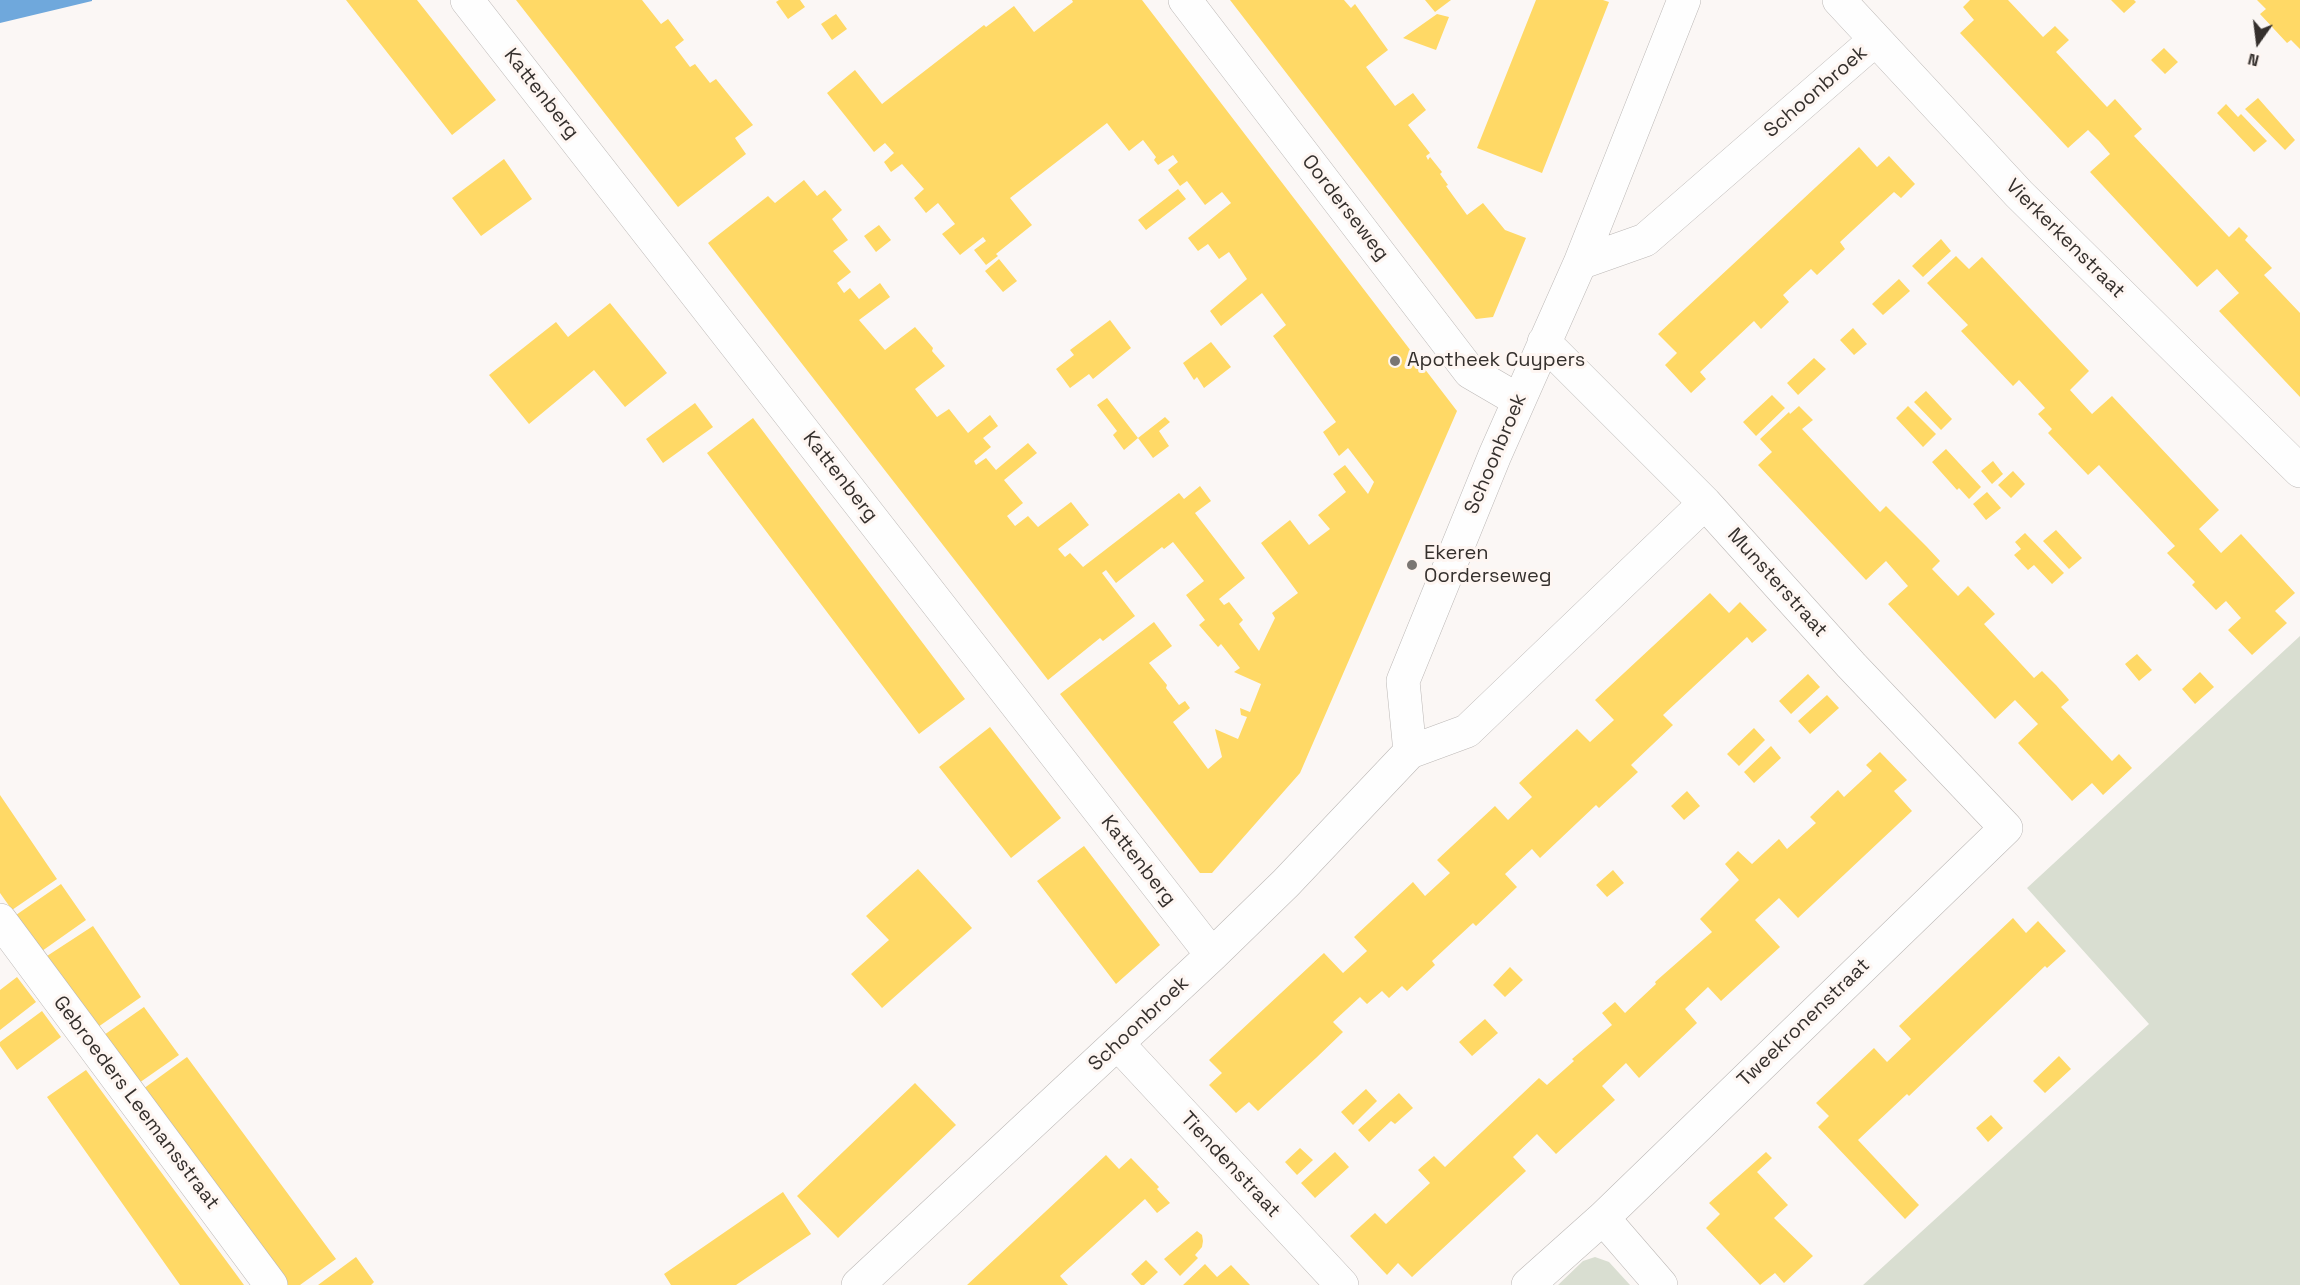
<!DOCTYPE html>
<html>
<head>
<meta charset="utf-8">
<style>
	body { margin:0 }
	#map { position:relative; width:2300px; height:1285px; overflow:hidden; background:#fbf7f5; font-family:"Space Grotesk",sans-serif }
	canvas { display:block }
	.north { position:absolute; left:2228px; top:12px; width:60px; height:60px; -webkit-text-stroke:4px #fef6f2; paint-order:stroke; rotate:194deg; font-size:16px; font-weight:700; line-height:24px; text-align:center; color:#35302d }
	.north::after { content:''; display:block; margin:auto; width:21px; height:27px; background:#35302d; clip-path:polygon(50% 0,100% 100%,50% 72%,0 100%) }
</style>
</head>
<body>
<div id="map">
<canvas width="2300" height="1285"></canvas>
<div class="north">N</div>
</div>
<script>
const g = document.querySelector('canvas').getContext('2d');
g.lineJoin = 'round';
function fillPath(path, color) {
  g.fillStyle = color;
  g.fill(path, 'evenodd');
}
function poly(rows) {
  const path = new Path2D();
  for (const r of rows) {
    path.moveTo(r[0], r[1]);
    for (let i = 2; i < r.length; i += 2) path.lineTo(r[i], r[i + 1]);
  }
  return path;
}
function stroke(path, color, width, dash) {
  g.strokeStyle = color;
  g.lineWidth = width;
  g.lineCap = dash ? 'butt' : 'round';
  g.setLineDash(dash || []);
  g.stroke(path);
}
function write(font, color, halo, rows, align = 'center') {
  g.font = font + ' "Space Grotesk",sans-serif';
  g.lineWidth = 6;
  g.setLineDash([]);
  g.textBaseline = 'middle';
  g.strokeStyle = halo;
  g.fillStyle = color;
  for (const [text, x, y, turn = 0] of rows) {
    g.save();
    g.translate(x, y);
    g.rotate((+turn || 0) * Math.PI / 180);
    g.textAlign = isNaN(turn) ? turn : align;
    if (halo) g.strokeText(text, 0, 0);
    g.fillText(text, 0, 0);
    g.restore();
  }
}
fillPath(poly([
	[2300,636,2300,1285,1863,1285,2149,1024,2027,888],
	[1595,1257,1609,1262,1630,1285,1558,1285,1583,1261]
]), '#d9ded1');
fillPath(poly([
	[346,0,417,0,496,100,452,135],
	[516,0,642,0,661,24,668,19,684,40,675,47,690,67,695,64,710,83,716,79,753,125,735,138,746,154,678,207],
	[779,0,800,0,805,7,788,19,776,2],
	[1072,0,1142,0,1457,411,1300,773,1212,873,1200,873,1060,694,1154,622,1172,646,1149,663,1167,685,1166,688,1179,705,1185,701,1190,708,1173,722,1208,769,1222,757,1215,729,1238,739,1247,717,1241,715,1240,708,1250,712,1261,684,1234,672,1240,668,1221,644,1218,647,1199,625,1205,620,1186,595,1204,581,1173,542,1164,549,1162,547,1116,583,1106,570,1102,573,1135,616,1103,641,1100,638,1048,680,708,243,768,196,775,203,804,180,817,196,825,190,842,210,832,219,848,240,833,251,851,272,837,283,844,293,850,288,859,299,880,283,890,297,859,320,885,350,915,327,933,348,932,351,945,366,915,389,937,417,949,409,968,433,990,415,998,426,983,438,991,447,974,461,976,465,986,458,996,470,1028,443,1037,453,1004,480,1023,503,1007,516,1015,526,1028,516,1038,527,1071,502,1089,525,1058,549,1065,557,1070,553,1083,567,1179,493,1184,499,1200,486,1211,501,1195,513,1245,578,1219,599,1224,605,1229,602,1243,620,1239,624,1259,651,1275,618,1272,613,1298,593,1261,543,1290,520,1309,545,1330,529,1318,515,1346,492,1333,474,1345,465,1368,494,1374,482,1348,448,1339,456,1323,432,1336,422,1273,336,1286,325,1262,293,1221,326,1210,311,1247,279,1229,252,1219,259,1208,244,1198,251,1188,238,1231,203,1222,192,1205,205,1187,181,1180,186,1168,170,1178,162,1173,155,1158,165,1154,160,1156,157,1143,140,1129,151,1107,123,1010,198,1032,225,996,254,998,256,986,265,974,250,986,241,983,237,960,255,942,234,955,224,938,203,926,213,914,198,924,189,902,164,891,172,884,162,894,153,885,143,874,152,827,93,855,70,882,104,984,25,986,27,1014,6,1034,32,1073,2],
	[1230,0,1344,0,1351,8,1355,4,1388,50,1366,67,1395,106,1413,93,1426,110,1408,125,1430,153,1426,156,1428,160,1430,157,1442,172,1440,174,1448,185,1446,186,1467,215,1483,203,1505,230,1526,238,1493,317,1476,319],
	[1425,0,1451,0,1435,12],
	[1536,0,1603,0,1609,2,1542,173,1477,148],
	[1970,0,2008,0,2043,37,2055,26,2069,40,2056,52,2107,107,2115,99,2142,129,2134,136,2229,237,2239,227,2248,236,2245,240,2272,268,2264,275,2300,313,2300,397,2219,311,2239,293,2217,269,2197,287,2090,172,2110,154,2099,141,2088,130,2068,148,1960,33,1974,20,1963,7],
	[2111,0,2134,0,2136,2,2124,13],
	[2257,0,2300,0,2300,49,2291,40,2287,43,2260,14,2266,9],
	[836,14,847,29,832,40,821,24],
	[1437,14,1449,17,1436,50,1403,38],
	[2164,48,2178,62,2165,74,2151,60],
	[2258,98,2295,140,2285,150,2245,109],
	[2226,104,2238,117,2241,114,2267,141,2254,152,2217,113],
	[1859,147,1877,167,1889,156,1915,184,1901,198,1894,192,1840,242,1845,249,1817,275,1811,269,1783,295,1789,302,1761,329,1754,321,1700,372,1706,379,1691,393,1665,365,1677,353,1658,334],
	[504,159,532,199,481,236,452,198],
	[1178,189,1186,199,1146,230,1138,220],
	[879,225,891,240,876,252,864,236],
	[1941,239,1951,251,1923,277,1912,266],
	[1956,256,1969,269,1982,257,2089,371,2070,390,2092,414,2112,396,2219,510,2199,529,2221,553,2241,534,2295,593,2275,611,2287,623,2252,655,2228,630,2241,618,2226,601,2216,610,2192,585,2195,582,2167,553,2175,546,2099,465,2088,475,2048,433,2052,429,2038,414,2045,408,2019,380,2013,386,1961,331,1968,325,1927,283],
	[999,259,1017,281,1003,292,985,271],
	[1899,279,1910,291,1883,315,1872,304],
	[610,303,667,373,625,407,594,370,529,424,489,375,556,322,568,337],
	[1110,320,1131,348,1093,379,1089,374,1070,388,1056,369,1074,355,1070,350],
	[1853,328,1867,344,1854,355,1840,340],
	[1211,342,1231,367,1204,388,1197,377,1194,380,1183,363],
	[1814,358,1826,369,1798,395,1787,383],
	[1926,391,1952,419,1941,430,1914,402],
	[1772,395,1785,408,1756,436,1743,422],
	[1107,398,1138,438,1124,450,1113,435,1117,431,1097,405],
	[695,403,713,427,663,463,646,439],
	[1799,406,1813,420,1802,429,1880,512,1886,506,1927,547,1940,561,1932,569,1958,596,1968,586,1995,614,1984,624,2034,678,2042,671,2056,685,2069,700,2061,707,2112,761,2119,754,2132,768,2103,795,2092,783,2072,801,2018,743,2038,724,2015,700,1995,719,1888,604,1908,586,1886,561,1866,580,1758,465,1772,452,1760,439,1789,412,1790,414],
	[1908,406,1936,434,1923,447,1896,418],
	[1165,417,1170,422,1159,431,1169,446,1153,458,1138,438],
	[753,418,965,699,919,734,707,453],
	[1946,449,1981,487,1969,499,1959,488,1957,490,1932,462],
	[1993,461,2003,474,1992,484,1981,471],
	[2013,471,2025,484,2011,498,1998,485],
	[1987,492,2001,508,1986,520,1973,504],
	[2056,530,2082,558,2069,569,2043,541],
	[2025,533,2064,573,2052,584,2034,565,2028,570,2014,555,2021,549,2015,542],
	[1710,593,1729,613,1740,602,1767,630,1752,643,1747,637,1663,715,1673,725,1631,765,1638,772,1599,808,1596,805,1540,858,1532,849,1505,874,1517,887,1476,926,1473,923,1432,961,1435,965,1407,991,1402,986,1389,998,1382,991,1367,1004,1360,997,1333,1022,1343,1032,1316,1058,1258,1111,1249,1102,1236,1113,1209,1085,1222,1073,1209,1060,1324,953,1343,973,1367,951,1354,937,1413,882,1425,896,1450,873,1437,860,1495,806,1508,820,1532,797,1519,783,1577,729,1590,742,1614,720,1595,700],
	[2137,654,2152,670,2139,681,2125,664],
	[2200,672,2214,687,2195,704,2182,689],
	[1808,674,1820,687,1791,714,1779,701],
	[1827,695,1839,708,1810,734,1798,721],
	[990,727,1061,818,1011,858,939,767],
	[1754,728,1765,740,1739,766,1727,754],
	[1771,746,1781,758,1754,783,1744,772],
	[1880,752,1907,780,1894,791,1912,811,1798,918,1779,898,1755,920,1780,947,1721,1001,1708,987,1685,1009,1697,1023,1639,1078,1626,1063,1602,1086,1615,1100,1556,1154,1537,1134,1513,1157,1526,1171,1412,1277,1398,1263,1387,1275,1350,1236,1375,1213,1386,1224,1430,1183,1418,1170,1434,1156,1445,1167,1539,1078,1547,1085,1574,1061,1572,1059,1612,1025,1602,1013,1615,1002,1625,1013,1656,984,1655,982,1712,932,1700,919,1739,880,1725,864,1738,851,1752,864,1779,839,1787,849,1816,823,1810,817,1838,790,1844,797,1872,771,1866,765],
	[1687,791,1700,806,1684,820,1671,806],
	[0,795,57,879,12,910,0,893],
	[1084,846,1160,945,1116,984,1037,881],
	[918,869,972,928,882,1008,851,974,889,940,866,916],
	[1613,870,1624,883,1607,897,1596,885],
	[61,884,86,920,42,951,16,915],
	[2013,918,2026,933,2038,921,2066,951,2047,968,2045,966,1909,1096,1907,1094,1858,1140,1919,1205,1905,1219,1818,1127,1829,1116,1816,1103,1874,1048,1887,1062,1911,1039,1899,1026],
	[93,926,141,997,98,1027,47,956],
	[1510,967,1523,980,1505,997,1493,985],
	[17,977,36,1002,0,1030,0,990],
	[144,1007,179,1055,139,1083,104,1035],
	[42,1011,61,1037,17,1070,0,1046,0,1042],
	[1485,1019,1498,1033,1472,1056,1459,1042],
	[2059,1056,2071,1069,2045,1093,2033,1081],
	[187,1057,336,1259,300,1285,285,1285,143,1089],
	[86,1070,194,1217,244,1285,180,1285,47,1097],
	[915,1083,956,1125,838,1238,797,1196],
	[1366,1089,1377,1101,1353,1125,1341,1112],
	[1399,1093,1413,1108,1395,1124,1391,1121,1369,1142,1358,1130],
	[1991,1115,2003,1128,1988,1142,1976,1128],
	[1300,1148,1313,1160,1297,1175,1285,1162],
	[1335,1152,1349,1167,1315,1198,1301,1183],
	[1766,1152,1772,1158,1757,1172,1788,1205,1774,1218,1813,1256,1784,1283,1775,1273,1760,1285,1706,1228,1720,1214,1709,1203],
	[1106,1155,1119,1169,1131,1158,1159,1187,1157,1189,1170,1203,1157,1213,1145,1199,1060,1276,1068,1285,967,1285],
	[783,1192,811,1234,736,1285,671,1285,664,1274],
	[1197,1231,1202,1235,1203,1241,1202,1247,1195,1255,1198,1258,1180,1276,1164,1259],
	[356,1257,374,1282,371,1285,318,1285],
	[1146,1260,1158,1272,1144,1285,1141,1285,1131,1274],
	[1205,1264,1217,1277,1231,1265,1250,1285,1183,1285]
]), '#ffd966');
fillPath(poly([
	[0,0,92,0,92,1,0,23]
]), '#6fa8dc');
const street = poly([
	[467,0,1212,955],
	[1185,0,1470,372,1518,400],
	[1839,0,2019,194,2300,471],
	[1580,263,1645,240,1875,40],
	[1410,752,1467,731,1705,503],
	[0,920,271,1285],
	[1118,1044,1342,1285],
	[1603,1218,1661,1285],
	[858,1285,1212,955,1286,883,1410,752,1403,681,1495,455,1580,263,1684,0],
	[1528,1285,1603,1218,2006,828,1851,665,1705,503,1544,342]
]);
stroke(street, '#bcb8b6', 34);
stroke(street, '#fefefe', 33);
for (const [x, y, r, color] of [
	[1395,361,6,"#7a7673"],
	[1412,565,6,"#7a7673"]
]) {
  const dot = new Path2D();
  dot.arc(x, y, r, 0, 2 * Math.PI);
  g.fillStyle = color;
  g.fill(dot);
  stroke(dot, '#fef6f2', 2);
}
write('20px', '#35302d', '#fef6f2', [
	["Schoonbroek",1816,92,-41],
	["Kattenberg",541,94,52],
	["Oorderseweg",1345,208,52],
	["Vierkerkenstraat",2065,239,45],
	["Schoonbroek",1496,454,-67],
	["Kattenberg",840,477,52],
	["Munsterstraat",1777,583,48],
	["Kattenberg",1138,861,52],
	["Tweekronenstraat",1804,1023,-44],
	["Schoonbroek",1139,1024,-43],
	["Gebroeders Leemansstraat",136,1103,53],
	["Tiendenstraat",1230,1165,47]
]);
write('20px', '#35302d', '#fef6f2', [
	["Apotheek Cuypers",1407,361],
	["Ekeren",1424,554],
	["Oorderseweg",1424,577]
], 'left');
</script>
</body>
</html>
